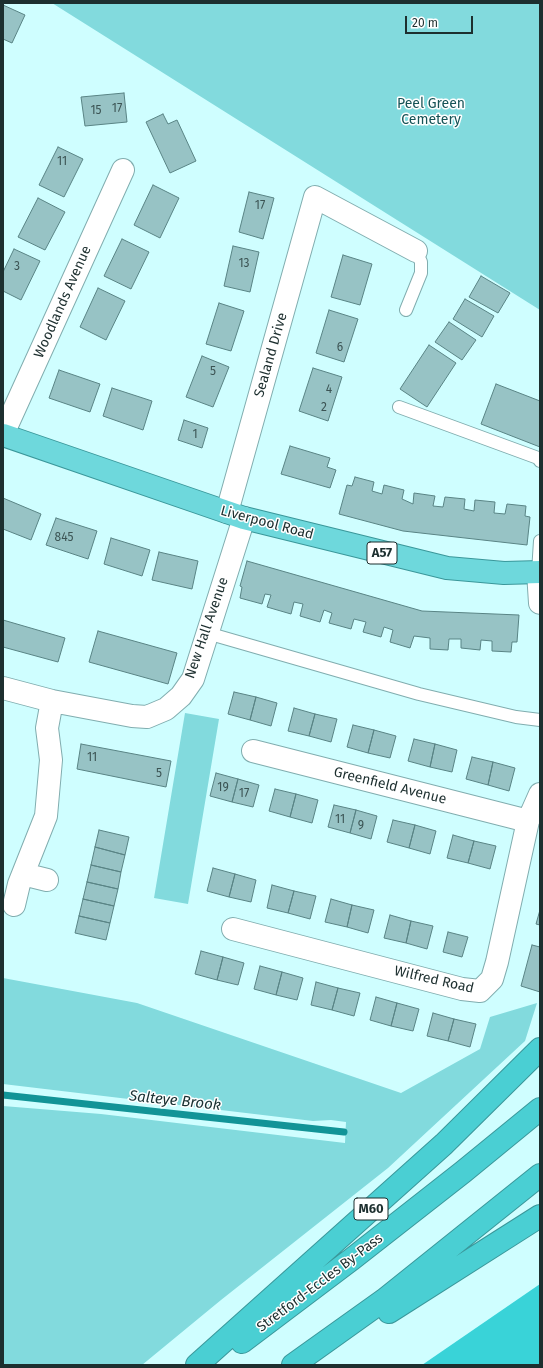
<!DOCTYPE html>
<html>
<head>
<meta charset="utf-8">
<style>
	body { margin:0 }
	#map { position:relative; width:543px; height:1368px; overflow:hidden; background:#cffeff; font-family:"Fira Sans",sans-serif }
	canvas { display:block }
	.frame { position:absolute; inset:0; border:4px solid #1d2f2f; pointer-events:none }
	.scale { position:absolute; left:405px; top:16px; width:68px; height:18px; box-sizing:border-box; border:2px solid #1d2f2f; border-top:0; padding-left:5px; font-size:12px; line-height:14px; white-space:nowrap; color:#1d2f2f; -webkit-text-stroke:3px #fff; paint-order:stroke }
</style>
</head>
<body>
<div id="map">
<canvas width="543" height="1368"></canvas>
<div class="frame"></div>
<div class="scale">20 m</div>
</div>
<script>
const g = document.querySelector('canvas').getContext('2d');
g.lineJoin = 'round';
function fillPath(path, color) {
  g.fillStyle = color;
  g.fill(path, 'evenodd');
}
function poly(rows) {
  const path = new Path2D();
  for (const r of rows) {
    path.moveTo(r[0], r[1]);
    for (let i = 2; i < r.length; i += 2) path.lineTo(r[i], r[i + 1]);
  }
  return path;
}
function stroke(path, color, width, dash) {
  g.strokeStyle = color;
  g.lineWidth = width;
  g.lineCap = dash ? 'butt' : 'round';
  g.setLineDash(dash || []);
  g.stroke(path);
}
function write(font, color, halo, rows, align = 'center') {
  g.font = font + ' "Fira Sans",sans-serif';
  g.lineWidth = 3;
  g.setLineDash([]);
  g.textBaseline = 'middle';
  g.strokeStyle = halo;
  g.fillStyle = color;
  for (const [text, x, y, turn = 0] of rows) {
    g.save();
    g.translate(x, y);
    g.rotate((+turn || 0) * Math.PI / 180);
    g.textAlign = isNaN(turn) ? turn : align;
    if (halo) g.strokeText(text, 0, 0);
    g.fillText(text, 0, 0);
    g.restore();
  }
}
fillPath(poly([
	[52,3,540,3,540,310],
	[185,713,219,719,188,904,154,898],
	[3,978,137,1003,401,1093,480,1049,490,1017,537,1003,525,1041,388,1168,221,1300,142,1365,3,1365,3,1106,101,1114,345,1143,346,1122,331,1120,313,1121,3,1084]
]), '#82dadd');
fillPath(poly([
	[540,1284,540,1365,422,1365]
]), '#39d3d8');
stroke(poly([
	[3,1095,344,1132]
]), '#129497', 7);
const building = poly([
	[3,5,25,15,12,43,3,39,3,5],
	[124,93,127,122,85,126,81,97,124,93],
	[163,114,168,124,177,120,196,161,170,173,146,122,163,114],
	[58,147,83,159,64,197,39,185,58,147],
	[153,185,179,198,160,238,134,225,153,185],
	[249,192,274,198,263,239,239,232,249,192],
	[38,198,65,212,45,250,18,237,38,198],
	[122,239,149,252,131,289,104,276,122,239],
	[233,246,259,252,250,292,224,286,233,246],
	[14,249,40,261,21,300,3,291,3,272,14,249],
	[343,255,372,264,360,305,331,297,343,255],
	[481,276,510,293,498,313,469,297,481,276],
	[98,288,125,301,106,340,80,327,98,288],
	[465,299,494,316,482,337,453,319,465,299],
	[219,303,244,311,231,351,206,344,219,303],
	[329,310,358,319,344,362,316,353,329,310],
	[449,322,476,340,462,360,435,342,449,322],
	[429,345,456,363,427,407,400,389,429,345],
	[202,356,229,367,213,407,186,397,202,356],
	[313,368,342,377,328,421,299,411,313,368],
	[59,370,100,384,90,412,49,398,59,370],
	[496,384,540,401,540,447,481,424,496,384],
	[112,388,152,401,143,430,103,416,112,388],
	[184,420,208,428,202,448,178,440,184,420],
	[290,446,330,458,327,467,336,470,330,488,281,474,290,446],
	[355,477,374,482,372,491,382,494,384,485,404,490,402,499,413,504,414,493,435,496,433,506,443,507,445,497,465,499,464,509,474,511,475,500,495,502,494,513,505,514,507,504,526,506,525,516,530,517,527,545,403,531,339,514,347,485,352,486,355,477],
	[3,498,41,514,31,540,3,529,3,498],
	[56,518,97,531,88,559,46,545,56,518],
	[111,538,150,550,142,576,104,564,111,538],
	[159,552,198,561,192,589,152,580,159,552],
	[247,561,422,611,519,615,517,642,512,642,511,652,492,651,492,641,481,640,480,650,461,648,461,639,449,639,448,650,430,649,430,638,414,636,410,648,390,642,393,630,384,627,381,637,363,632,366,622,354,619,351,629,329,623,332,613,324,610,320,622,300,616,303,604,294,602,291,614,267,607,271,595,265,594,262,604,240,598,242,587,240,586,247,561],
	[3,620,65,638,58,662,3,647,3,620],
	[98,631,177,653,168,684,89,662,98,631],
	[234,692,256,697,250,720,228,714,234,692],
	[256,697,277,703,271,726,250,720,256,697],
	[294,708,315,714,309,736,288,731,294,708],
	[315,714,337,719,331,742,309,736,315,714],
	[353,725,374,730,368,753,347,747,353,725],
	[374,730,396,736,390,758,368,753,374,730],
	[414,739,435,744,430,767,408,761,414,739],
	[81,744,171,761,166,787,77,769,81,744],
	[435,744,457,750,452,772,430,767,435,744],
	[472,757,493,762,488,785,466,779,472,757],
	[493,762,515,768,509,791,488,785,493,762],
	[216,773,238,779,232,802,210,796,216,773],
	[238,779,259,785,253,807,232,802,238,779],
	[275,789,296,794,290,817,269,811,275,789],
	[296,794,318,800,312,823,290,817,296,794],
	[334,805,356,810,350,833,328,827,334,805],
	[356,810,377,816,371,839,350,833,356,810],
	[393,820,415,825,409,848,387,842,393,820],
	[415,825,436,831,430,854,409,848,415,825],
	[99,830,129,837,125,855,95,847,99,830],
	[453,835,474,841,468,863,447,858,453,835],
	[474,841,496,846,490,869,468,863,474,841],
	[95,847,125,855,121,872,91,865,95,847],
	[91,865,121,872,118,889,87,882,91,865],
	[213,868,235,874,229,897,207,891,213,868],
	[235,874,256,880,251,902,229,897,235,874],
	[87,882,118,889,114,906,83,899,87,882],
	[272,885,294,891,288,913,267,908,272,885],
	[294,891,316,896,310,919,288,913,294,891],
	[83,899,114,906,110,923,79,916,83,899],
	[331,899,352,905,347,927,325,922,331,899],
	[352,905,374,910,368,933,347,927,352,905],
	[540,910,540,925,536,924,540,910],
	[390,915,411,921,406,943,384,938,390,915],
	[79,916,110,923,106,940,75,933,79,916],
	[411,921,433,926,427,949,406,943,411,921],
	[448,932,468,937,462,957,443,952,448,932],
	[532,945,540,947,540,992,521,986,532,945],
	[201,951,223,957,217,980,195,974,201,951],
	[223,957,244,963,238,985,217,980,223,957],
	[260,966,282,972,276,995,254,989,260,966],
	[282,972,303,978,297,1000,276,995,282,972],
	[316,982,338,988,332,1010,311,1005,316,982],
	[338,988,360,993,354,1016,332,1010,338,988],
	[376,997,397,1003,391,1026,370,1020,376,997],
	[397,1003,419,1009,413,1031,391,1026,397,1003],
	[433,1013,454,1019,448,1041,427,1036,433,1013],
	[454,1019,476,1024,470,1047,448,1041,454,1019]
]);
fillPath(building, '#97c3c5');
stroke(building, '#598485', 1);
const service = poly([
	[406,310,421,273,421,262,416,251],
	[399,407,538,458,540,461],
	[538,572,540,541],
	[207,633,419,694,516,717,540,720]
]);
const minor = poly([
	[3,434,123,170],
	[227,512,315,197,416,251],
	[538,572,540,603],
	[3,688,52,701,132,716,147,717,166,709,181,696,193,679,244,518],
	[253,751,528,821],
	[23,874,47,880],
	[14,905,19,884,46,816,51,760,47,728,52,701],
	[233,929,462,989,480,991,492,979,497,962,528,821,540,794]
]);
const trunk = poly([
	[3,435,244,518,447,568,504,573,540,572]
]);
const motorway = poly([
	[389,1312,540,1216],
	[242,1342,352,1259,463,1172,540,1109],
	[197,1365,444,1144,540,1049],
	[293,1365,384,1300,540,1175]
]);
stroke(service, '#81adaf', 14);
stroke(minor, '#81adaf', 24);
stroke(trunk, '#3a979a', 24);
stroke(motorway, '#3a979a', 24);
stroke(service, '#fff', 12);
stroke(minor, '#fff', 22);
stroke(trunk, '#6ed8dc', 22);
stroke(motorway, '#4acfd3', 22);
write('12px', '#3c5454', null, [
	["17",117,109],
	["15",96,111],
	["11",62,162],
	["17",260,206],
	["13",244,264],
	["3",17,267],
	["6",340,348],
	["5",213,372],
	["4",329,390],
	["2",324,408],
	["1",195,435],
	["845",64,538],
	["11",92,758],
	["5",159,774],
	["19",223,788],
	["17",244,794],
	["11",340,820],
	["9",361,826]
]);
for (const [x, y, w] of [
	[382,553,30],
	[371,1209,34]
]) {
  const box = new Path2D();
  box.roundRect(x - w / 2, y - 11, w, 22, 3);
  g.fillStyle = '#fff';
  g.fill(box);
  stroke(box, '#1d2f2f', 1);
}
write('bold 13px', '#1d2f2f', null, [
	["A57",382,553],
	["M60",371,1209]
]);
write('14px', '#155356', '#fff', [
	["Peel Green",431,104],
	["Cemetery",431,120]
]);
write('14px', '#1d2f2f', '#fff', [
	["Woodlands Avenue",63,302,-66],
	["Sealand Drive",271,355,-74],
	["Liverpool Road",267,523,15],
	["New Hall Avenue",207,628,-71],
	["Greenfield Avenue",390,786,14],
	["Wilfred Road",434,980,13],
	["Stretford-Eccles By-Pass",320,1283,-37]
]);
write('italic 15px', '#193132', '#fff', [
	["Salteye Brook",175,1101,6]
]);
</script>
</body>
</html>
